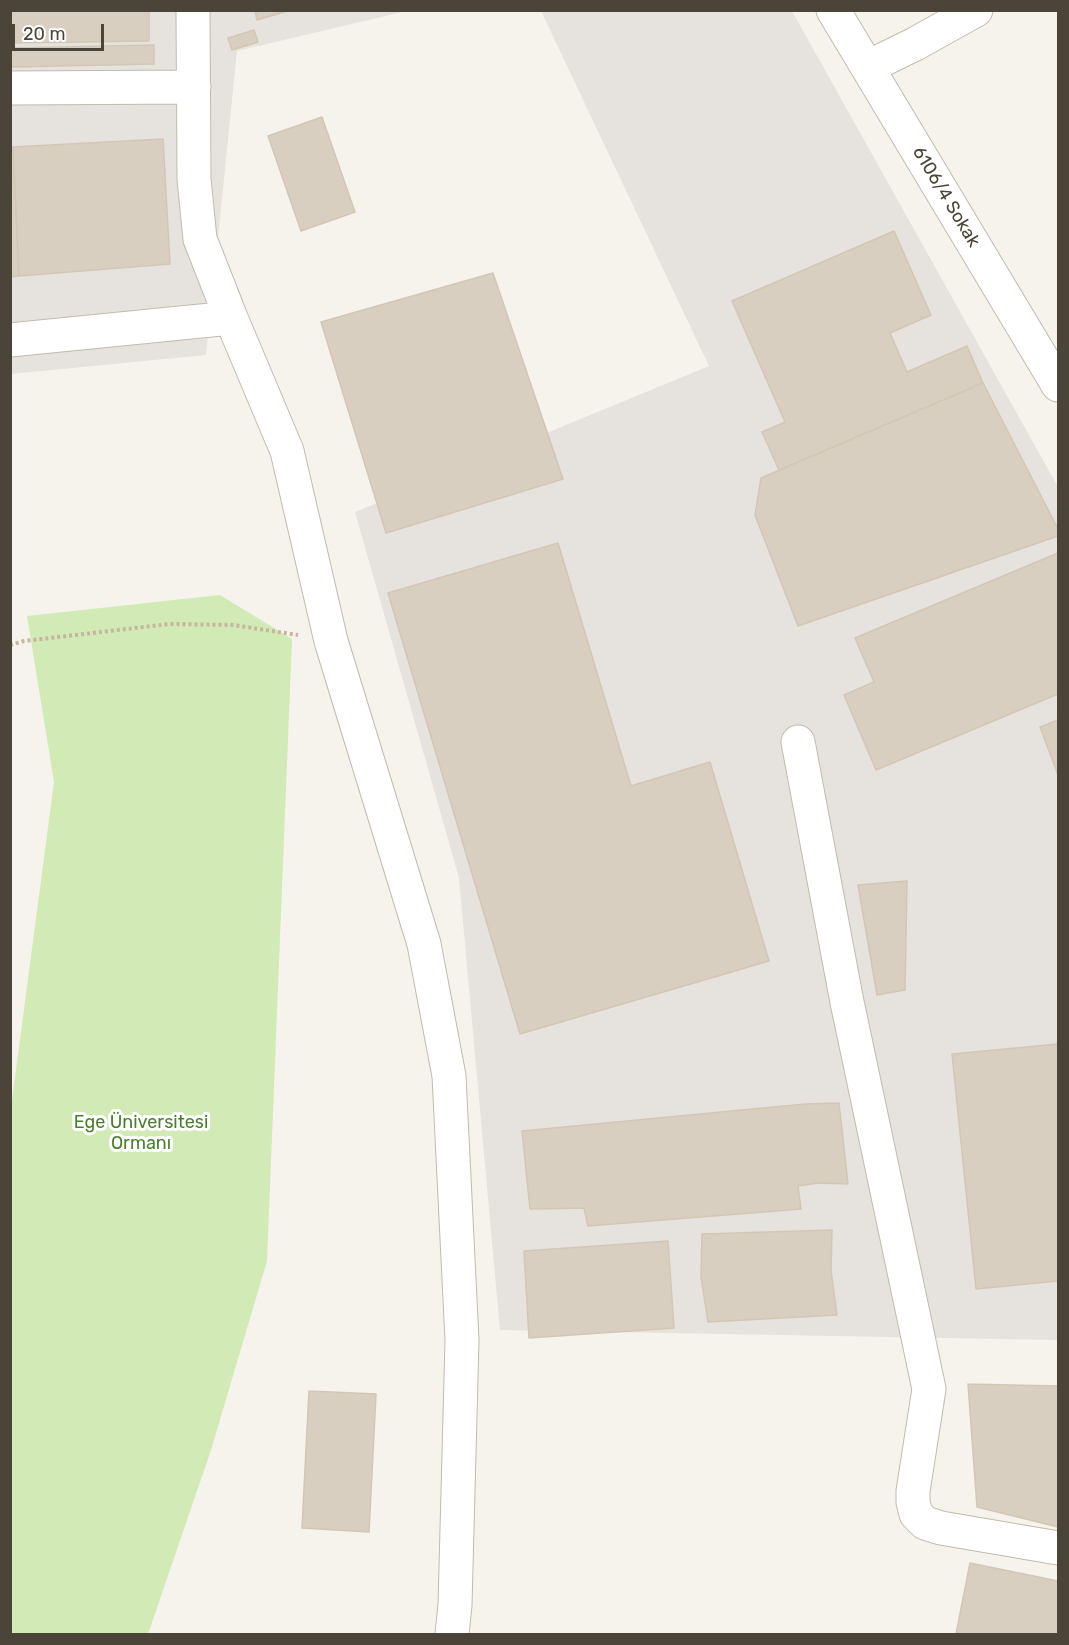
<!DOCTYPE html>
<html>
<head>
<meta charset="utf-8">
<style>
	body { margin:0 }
	#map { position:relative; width:1069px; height:1645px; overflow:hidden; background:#f6f3ec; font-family:Rubik,sans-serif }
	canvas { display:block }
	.frame { position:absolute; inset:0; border:12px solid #4b4439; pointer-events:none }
	.scale { position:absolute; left:12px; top:24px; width:92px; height:27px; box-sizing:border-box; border:3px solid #4b4439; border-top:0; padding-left:8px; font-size:18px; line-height:21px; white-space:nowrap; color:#4b4439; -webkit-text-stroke:4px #fff; paint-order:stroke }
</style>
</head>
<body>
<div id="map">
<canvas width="1069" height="1645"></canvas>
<div class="frame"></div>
<div class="scale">20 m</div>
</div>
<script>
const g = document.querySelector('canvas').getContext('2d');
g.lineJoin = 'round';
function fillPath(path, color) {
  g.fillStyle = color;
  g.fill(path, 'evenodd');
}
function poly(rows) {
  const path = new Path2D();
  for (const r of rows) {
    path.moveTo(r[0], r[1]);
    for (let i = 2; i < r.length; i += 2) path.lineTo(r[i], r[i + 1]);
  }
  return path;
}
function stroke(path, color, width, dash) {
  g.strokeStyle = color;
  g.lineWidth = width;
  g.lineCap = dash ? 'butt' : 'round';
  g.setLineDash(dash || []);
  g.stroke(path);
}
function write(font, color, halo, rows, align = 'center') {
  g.font = font + ' Rubik,sans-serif';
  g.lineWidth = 6;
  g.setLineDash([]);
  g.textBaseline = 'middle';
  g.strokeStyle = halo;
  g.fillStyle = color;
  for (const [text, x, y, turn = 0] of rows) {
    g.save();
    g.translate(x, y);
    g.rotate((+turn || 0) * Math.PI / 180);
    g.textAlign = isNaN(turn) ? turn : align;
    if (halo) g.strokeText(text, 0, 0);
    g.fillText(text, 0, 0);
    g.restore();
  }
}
fillPath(poly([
	[11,11,407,11,237,51,206,355,11,374],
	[541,11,792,11,1058,487,1058,1340,500,1330,459,878,355,512,709,366]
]), '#e6e2dd');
fillPath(poly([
	[220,595,292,639,267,1261,211,1450,148,1634,11,1634,10,1115,54,782,27,616]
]), '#d2eab5');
const building = poly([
	[10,10,149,10,149,41,10,43,10,10],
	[255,10,291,10,257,20,255,10],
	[254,30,258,42,232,50,228,38,254,30],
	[154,45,154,64,10,67,10,48,154,45],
	[322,117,355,212,301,231,268,136,322,117],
	[163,139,170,264,19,276,13,147,163,139],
	[10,147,13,147,19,276,10,277,10,147],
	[894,231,931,315,890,333,907,372,967,346,983,383,779,470,762,432,785,422,732,301,894,231],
	[493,273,563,479,386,533,321,322,493,273],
	[983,383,1058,529,1058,536,798,626,755,515,761,478,983,383],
	[558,543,631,786,710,762,769,961,520,1034,388,593,558,543],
	[1058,553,1058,694,876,770,844,695,874,682,855,638,1058,553],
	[1058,720,1058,775,1040,727,1058,720],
	[907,881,905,990,877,995,858,885,907,881],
	[1058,1044,1058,1281,976,1289,952,1054,1058,1044],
	[839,1103,848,1184,818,1183,798,1186,801,1209,588,1226,584,1208,530,1209,522,1131,805,1104,839,1103],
	[832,1230,831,1271,837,1315,708,1322,701,1277,702,1234,832,1230],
	[668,1241,674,1328,529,1338,524,1251,668,1241],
	[968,1384,1058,1386,1058,1527,977,1507,968,1384],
	[309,1391,376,1394,369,1532,302,1528,309,1391],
	[970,1563,1058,1581,1058,1634,956,1634,970,1563]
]);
fillPath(building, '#d8cfc1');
stroke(building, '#d3c7b4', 1.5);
const minor = poly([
	[193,10,194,179,200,239,231,318,287,451,331,641,424,944,449,1076,462,1340,455,1605,452,1634],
	[833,10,1058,385],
	[868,67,915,44,976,10],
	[10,88,194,87],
	[10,340,231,318],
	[798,742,847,1002,929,1389,913,1491,913,1502,916,1514,925,1523,941,1528,1058,1548]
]);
stroke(minor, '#c2bbae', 35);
stroke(poly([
	[10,645,24,641,169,624,233,625,298,635]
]), '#c4b79f', 4, [3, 3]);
stroke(minor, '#fff', 33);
write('18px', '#4b4439', '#fff', [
	["6106/4 Sokak",946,197,59]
]);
write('18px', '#4a7f2a', '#fff', [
	["Ege Üniversitesi",141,1123],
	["Ormanı",141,1144]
]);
</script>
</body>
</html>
